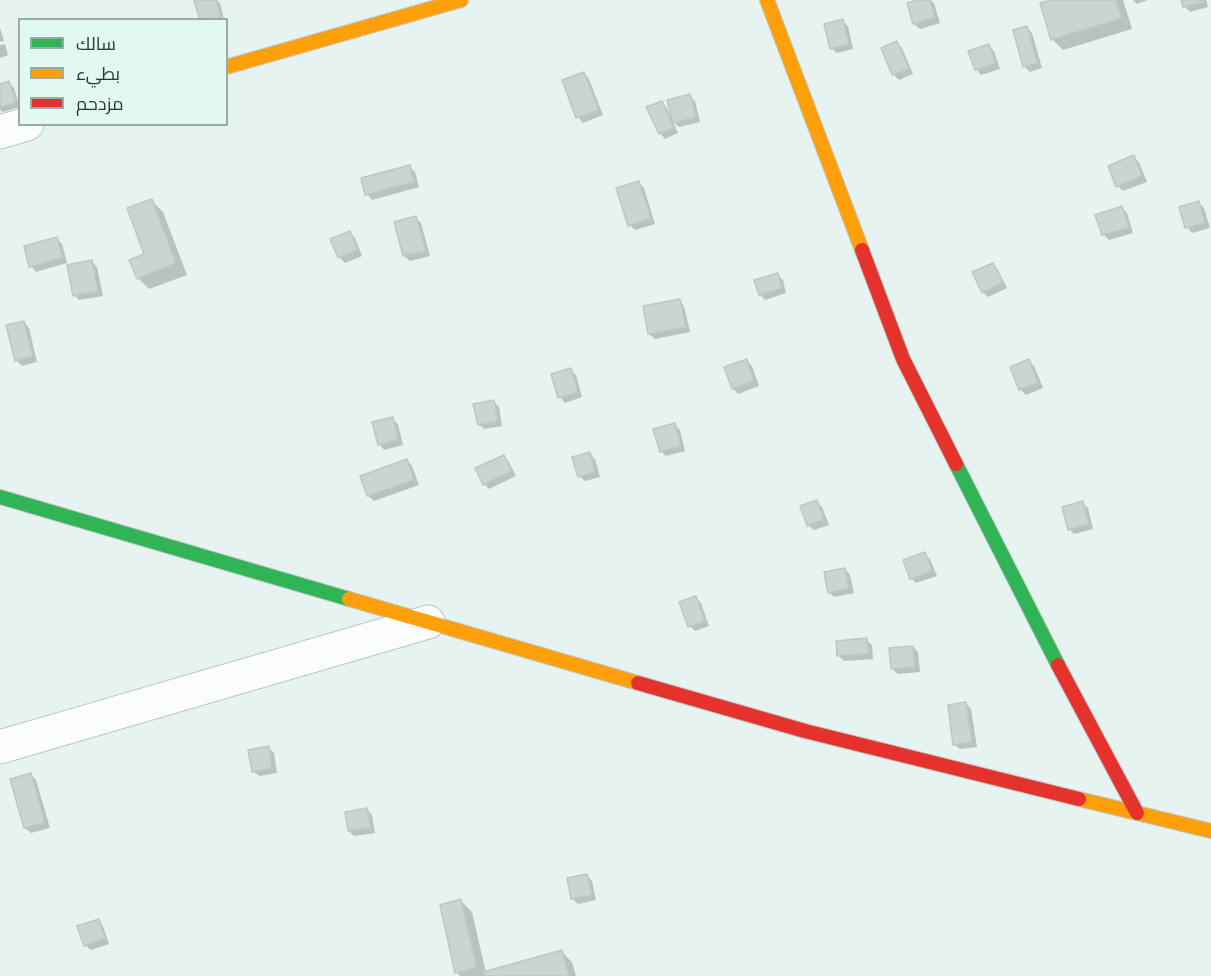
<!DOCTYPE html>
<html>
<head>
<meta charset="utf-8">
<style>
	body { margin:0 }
	#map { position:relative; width:1211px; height:976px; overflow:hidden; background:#e6f3f0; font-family:"Roboto Condensed",Cairo,sans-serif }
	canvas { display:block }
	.legend { position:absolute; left:18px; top:18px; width:210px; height:108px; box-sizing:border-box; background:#e1f8f3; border:2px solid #99aaa7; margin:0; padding:8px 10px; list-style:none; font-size:18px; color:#2d3634 }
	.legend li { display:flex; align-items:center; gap:12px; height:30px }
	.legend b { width:30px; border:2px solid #99aaa7 }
</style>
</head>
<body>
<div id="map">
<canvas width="1211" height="976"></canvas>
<ul class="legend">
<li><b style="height:8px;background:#30b455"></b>سالك</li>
<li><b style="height:8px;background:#ff9f0a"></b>بطيء</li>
<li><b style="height:8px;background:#e5322d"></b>مزدحم</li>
</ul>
</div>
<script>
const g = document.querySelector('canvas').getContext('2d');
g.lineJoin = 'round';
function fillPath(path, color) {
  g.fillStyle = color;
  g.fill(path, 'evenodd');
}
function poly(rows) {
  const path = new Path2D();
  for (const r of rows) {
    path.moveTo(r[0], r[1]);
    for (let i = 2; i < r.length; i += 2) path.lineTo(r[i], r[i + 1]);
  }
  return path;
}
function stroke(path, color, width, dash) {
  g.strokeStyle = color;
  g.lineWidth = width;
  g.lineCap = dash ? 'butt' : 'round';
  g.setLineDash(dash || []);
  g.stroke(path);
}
fillPath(poly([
	[205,0,217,0,220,3,224,20,202,20],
	[922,0,931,0,934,3,940,23,920,29,914,24],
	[1057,0,1123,0,1132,29,1063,50,1052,39],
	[1133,0,1148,0,1137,4],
	[1182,0,1206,0,1208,7,1190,12,1184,6],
	[842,21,848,26,853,49,837,53,831,48],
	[0,28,4,41,0,42],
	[1027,28,1032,33,1042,68,1030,72,1024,66],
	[896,43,902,48,913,74,899,80,894,75,883,48],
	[5,44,8,55,0,58,0,45],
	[989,46,994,51,1000,69,981,75,976,69],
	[584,73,589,79,603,115,583,123,578,117,564,81],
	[9,83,14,88,20,107,3,112,0,110,0,86],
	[690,96,695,101,700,122,679,127,673,121,678,133,665,139,660,133,661,102,667,108,672,119],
	[1133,157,1139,162,1147,182,1123,191,1118,186],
	[409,167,415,172,419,187,372,200,367,194],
	[638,182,644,188,655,224,635,230,630,225],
	[152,201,163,212,187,275,149,289,138,278,146,255],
	[1199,203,1204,208,1210,228,1192,233,1187,227],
	[1122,208,1127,213,1133,233,1109,240,1104,235],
	[416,218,421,223,430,256,410,261,404,256],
	[349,233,355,238,362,256,345,263,340,258,332,239],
	[56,238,62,244,67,263,36,272,31,266],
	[92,262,97,267,103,296,79,300,74,295],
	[993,264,998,270,1007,288,988,297,983,292],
	[777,275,783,280,786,293,765,300,760,294],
	[679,300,684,306,690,332,655,339,649,334],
	[24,322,29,328,37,362,22,366,17,361,8,326],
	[746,361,752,366,759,386,738,394,733,388],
	[1029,361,1034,366,1043,388,1026,395,1021,390,1012,368],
	[570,370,576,375,582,397,565,403,560,397],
	[494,402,499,407,502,426,484,429,479,424],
	[392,419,398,424,403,445,384,450,379,444],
	[674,425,680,430,685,451,666,456,661,451],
	[589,453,595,459,600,477,585,481,579,476],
	[504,456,509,462,516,476,489,489,484,484],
	[407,460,412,466,419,485,374,501,368,496,362,477],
	[817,502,822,507,829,525,814,530,808,525],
	[1082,503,1088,508,1093,529,1074,534,1069,529],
	[925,554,930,559,937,576,916,583,911,578],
	[845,569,850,575,854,593,834,597,829,592],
	[696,598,701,603,709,626,695,631,690,626],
	[866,640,872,645,873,659,844,661,839,656],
	[913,647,918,652,920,672,898,674,892,669],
	[966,704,971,709,977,747,960,749,954,744],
	[268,747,274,753,277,773,259,776,253,771],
	[31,775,36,780,50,828,31,833,25,828],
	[367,809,372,815,375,833,354,836,349,831],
	[587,875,592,881,596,900,578,904,573,899,569,879],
	[461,901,472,912,486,973,561,951,572,962,576,976,460,976,456,972],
	[98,921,103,926,109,944,91,950,85,945]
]), '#0003');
const building = poly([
	[199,0,216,0,221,17,200,20,194,1,199,0],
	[916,0,930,0,935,18,913,24,907,3,916,0],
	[1051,0,1116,0,1122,18,1051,40,1040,3,1051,0],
	[1181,0,1203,0,1204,2,1183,7,1181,0],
	[843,19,849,44,830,49,824,24,843,19],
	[1027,26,1038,63,1023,67,1013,30,1027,26],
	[897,41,909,69,892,75,881,48,897,41],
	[989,44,996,64,975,70,968,51,989,44],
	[584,72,599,110,576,118,562,80,584,72],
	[9,81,16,102,0,107,0,84,9,81],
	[690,94,696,117,673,123,667,100,690,94],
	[662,101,674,128,659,134,646,107,662,101],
	[1134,155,1142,176,1116,187,1108,166,1134,155],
	[410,165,414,182,365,195,361,178,410,165],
	[639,181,651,219,628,226,616,188,639,181],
	[152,199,176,263,137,279,129,260,144,254,127,208,152,199],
	[1199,201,1205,223,1185,228,1179,207,1199,201],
	[1122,206,1129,228,1102,235,1095,215,1122,206],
	[416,216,426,251,403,256,394,222,416,216],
	[350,231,358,250,338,258,330,239,350,231],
	[57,237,63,258,29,267,24,246,57,237],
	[92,260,98,291,73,296,67,265,92,260],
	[993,263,1003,282,982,293,972,272,993,263],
	[778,273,782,288,759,295,754,280,778,273],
	[680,299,686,327,648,334,643,306,680,299],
	[24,321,33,356,15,361,6,325,24,321],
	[747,359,754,381,732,389,724,367,747,359],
	[1029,359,1038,383,1019,390,1010,367,1029,359],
	[571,368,578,392,558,398,551,374,571,368],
	[494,400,498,421,478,425,473,404,494,400],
	[393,417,398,440,378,445,372,422,393,417],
	[675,423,681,446,660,452,653,429,675,423],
	[590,452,595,472,578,477,572,457,590,452],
	[504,455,512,471,483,485,475,468,504,455],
	[407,459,414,480,367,496,360,476,407,459],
	[817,500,824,519,807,526,800,506,817,500],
	[1083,501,1089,524,1068,530,1062,507,1083,501],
	[925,552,932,571,910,579,903,560,925,552],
	[845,568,849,588,828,593,824,572,845,568],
	[696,596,705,621,688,627,679,602,696,596],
	[867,638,869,654,837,656,836,641,867,638],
	[913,646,915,667,891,669,889,648,913,646],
	[966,702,972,742,953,745,948,705,966,702],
	[269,746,272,768,252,772,248,750,269,746],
	[31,773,45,823,24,828,10,779,31,773],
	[367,808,371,828,348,831,345,812,367,808],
	[587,874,592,895,571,899,567,878,587,874],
	[461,899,477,968,455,973,440,905,461,899],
	[99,919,105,938,84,946,77,926,99,919],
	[562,950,569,976,484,976,483,972,562,950]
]);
fillPath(building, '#cad5d2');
stroke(building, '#bdc7c5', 1.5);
const street = poly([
	[0,132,27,124],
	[0,747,428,622]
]);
const fast = poly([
	[956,464,1058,665],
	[0,497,349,599]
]);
const slow = poly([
	[767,0,862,250],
	[226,67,461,0],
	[349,599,638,683],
	[1079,799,1211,831]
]);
const jam = poly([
	[862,250,903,359,956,464],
	[1058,665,1137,813],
	[638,683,805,731,1079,799]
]);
stroke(street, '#bcc6c4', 35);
stroke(fast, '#bcc6c4', 16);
stroke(slow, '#bcc6c4', 16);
stroke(jam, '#bcc6c4', 16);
stroke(street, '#fbfdfd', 33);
stroke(fast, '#30b455', 14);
stroke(slow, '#ff9f0a', 14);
stroke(jam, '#e5322d', 14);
</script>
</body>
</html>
